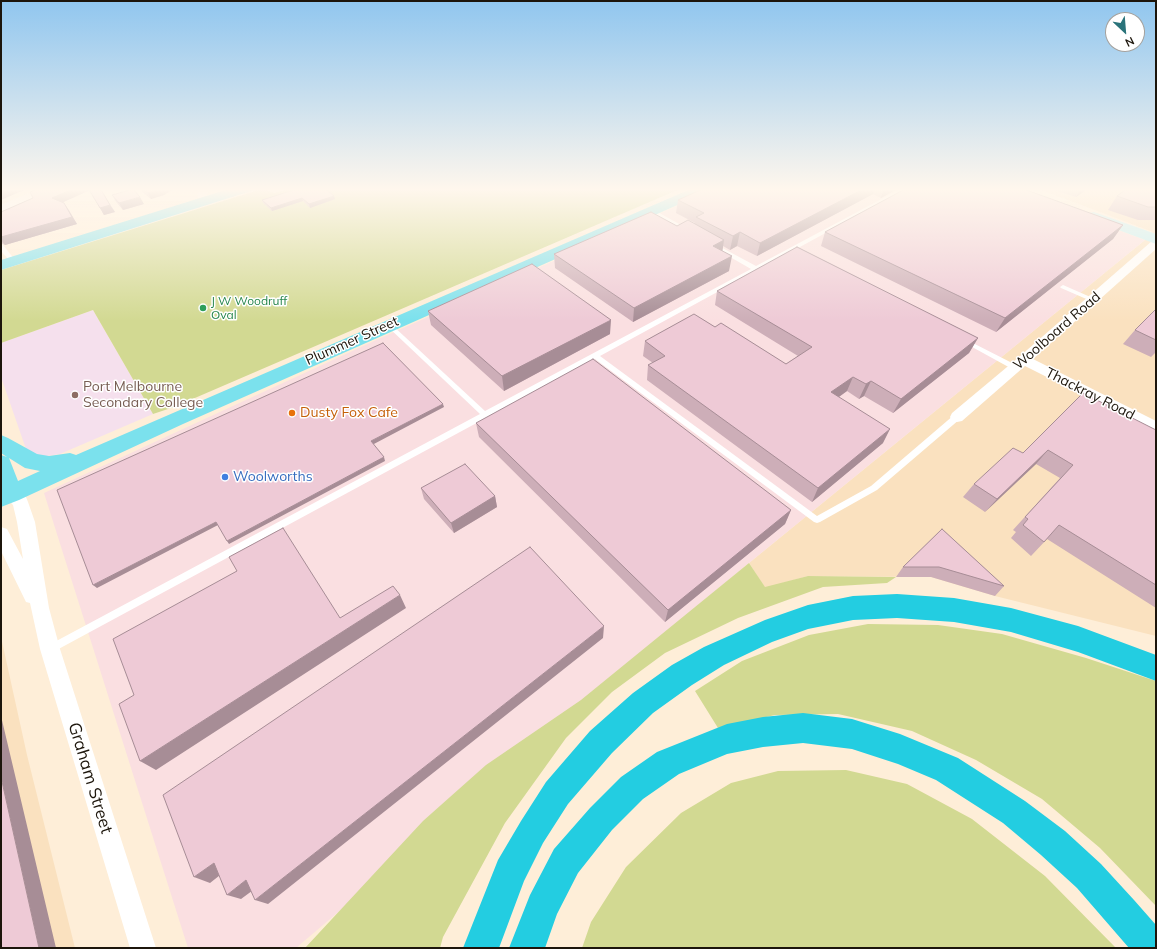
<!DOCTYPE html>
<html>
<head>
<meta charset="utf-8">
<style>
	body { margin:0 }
	#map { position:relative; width:1157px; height:949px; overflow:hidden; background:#feeed8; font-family:Mulish,sans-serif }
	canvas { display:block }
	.frame { position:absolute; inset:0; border:2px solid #1c150b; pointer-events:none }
	.north { position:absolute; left:1105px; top:12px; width:40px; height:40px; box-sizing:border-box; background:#fff; border:1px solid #a4a19d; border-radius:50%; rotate:154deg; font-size:11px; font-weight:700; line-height:16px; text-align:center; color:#1c150b }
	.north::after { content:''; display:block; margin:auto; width:14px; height:18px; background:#2a737a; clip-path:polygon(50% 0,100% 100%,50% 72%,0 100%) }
</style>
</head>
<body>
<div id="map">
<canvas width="1157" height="949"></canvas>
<div class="frame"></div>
<div class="north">N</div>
</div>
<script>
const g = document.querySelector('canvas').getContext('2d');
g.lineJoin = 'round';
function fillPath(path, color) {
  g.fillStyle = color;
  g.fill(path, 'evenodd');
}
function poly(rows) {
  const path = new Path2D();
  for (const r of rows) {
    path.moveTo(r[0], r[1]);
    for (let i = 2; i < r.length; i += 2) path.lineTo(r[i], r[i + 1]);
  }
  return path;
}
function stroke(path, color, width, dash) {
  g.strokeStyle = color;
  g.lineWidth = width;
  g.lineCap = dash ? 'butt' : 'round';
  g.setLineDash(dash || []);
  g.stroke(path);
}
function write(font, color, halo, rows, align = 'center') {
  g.font = font + ' Mulish,sans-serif';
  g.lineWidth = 3;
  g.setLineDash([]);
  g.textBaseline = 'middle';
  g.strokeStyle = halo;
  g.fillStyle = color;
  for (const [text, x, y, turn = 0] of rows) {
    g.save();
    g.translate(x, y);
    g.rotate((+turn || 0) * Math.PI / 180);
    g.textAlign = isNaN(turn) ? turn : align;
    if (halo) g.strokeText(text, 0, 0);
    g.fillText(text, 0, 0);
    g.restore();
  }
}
fillPath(poly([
	[1036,188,1156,188,1156,636,995,596,931,577,808,576,765,588,749,563,1145,240,1153,232],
	[1,637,27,755,75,948,1,948]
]), '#fae1bf');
fillPath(poly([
	[717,188,1003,188,1145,240,749,563,296,948,188,948,44,493,374,341]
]), '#fadfe1');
fillPath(poly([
	[93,310,153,414,60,454,41,457,26,449,1,377,1,343]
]), '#f5e0ed');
fillPath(poly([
	[265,188,682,188,174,407,153,414,93,310,1,343,1,270],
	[749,563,765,587,808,576,896,577,887,583,823,587,738,618,665,653,612,692,566,738,505,823,443,937,440,948,305,948,423,821,486,765,581,700],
	[868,624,938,625,1002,634,1086,658,1156,681,1156,906,1100,848,1042,799,976,760,912,731,838,714,775,715,718,728,695,691,742,661,809,635],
	[846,770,907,784,972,819,1045,876,1116,948,582,948,591,922,626,867,681,813,731,783,778,771]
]), '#d2d992');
fillPath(poly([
	[262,188,268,188,274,190,285,188,293,188,274,193,262,188],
	[902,188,908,188,600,356,817,516,871,486,954,415,960,415,961,417,960,419,877,490,820,522,817,523,814,522,595,359,53,652,50,654,47,652,45,649,47,646,480,414,387,326,387,324,391,324,485,411,751,269,711,246,711,244,715,244,756,266,902,188],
	[650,210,654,210,690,230,685,231,650,212,650,210],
	[1,244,3,245,15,260,15,262,11,262,1,251,1,244],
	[1063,285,1095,299,1096,300,1095,301,1091,301,1061,288,1060,287,1063,285],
	[965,339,1018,366,1019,368,1018,370,1014,370,963,342,962,341,965,339]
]), '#fff');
fillPath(poly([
	[40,188,53,188,52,190,1,212,1,205,40,188],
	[199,188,209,188,206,198,198,198,197,196,199,188],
	[1156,240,1156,249,1033,359,1156,421,1156,432,1025,366,962,421,957,422,952,421,950,417,952,413,1019,357,1152,241,1156,240],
	[11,488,17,489,26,497,28,502,35,522,49,608,60,649,156,948,130,948,40,649,30,603,26,602,1,551,1,527,7,529,23,559,17,522,13,505,3,494,5,489,11,488]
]), '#fff');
fillPath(poly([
	[1094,212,1156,234,1156,244,1089,219,1087,216,1089,213,1094,212]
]), '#bdf0f6');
fillPath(poly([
	[232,188,253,188,251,191,1,270,1,260,232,188],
	[693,188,711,188,709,191,183,424,19,500,1,507,1,455,7,457,1,453,1,435,8,438,37,454,49,456,70,453,76,455,693,188],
	[9,458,25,468,40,471,18,481,9,458]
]), '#7be1ed');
fillPath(poly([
	[897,594,954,598,1011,608,1078,626,1156,655,1156,681,1078,652,1011,632,954,622,897,618,853,620,808,629,772,642,724,665,692,685,653,713,612,753,568,804,543,843,524,881,499,948,463,948,498,860,521,821,546,782,590,731,633,693,672,665,704,647,765,620,808,605,853,596,897,594],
	[803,713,852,719,900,734,958,758,1025,801,1065,831,1101,864,1134,900,1156,925,1156,948,1129,948,1077,888,1041,855,1003,823,936,780,898,764,852,749,803,743,763,747,727,754,679,774,643,799,612,830,578,873,557,914,545,948,509,948,530,895,554,849,590,808,621,777,657,752,727,724,763,717,803,713]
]), '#23cde1');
fillPath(poly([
	[100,188,115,212,104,215,90,190,63,202,69,210,77,224,5,245,1,243,1,212,33,198],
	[139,188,175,188,164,195,151,199,142,192],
	[705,188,899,188,881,198,873,194,757,256,737,246,730,250,723,246,722,251,729,271,633,322,555,268,554,254,677,226,695,224,695,223,676,213,678,200],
	[1048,188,1089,188,1076,197],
	[1156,188,1156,219,1155,220,1138,220,1108,210,1117,196],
	[330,189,331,192,334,196,335,199,310,208,303,201,272,211,263,203,262,200],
	[112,195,144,204,123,210,116,202],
	[1123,225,1113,239,996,332,821,246,825,232],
	[717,291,978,338,969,353,893,413,864,396,859,399,847,391,839,397,883,443,812,502,647,380,648,365,653,363,643,356,645,341,715,327,786,364,798,356,715,305],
	[1156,309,1156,352,1151,357,1123,344,1135,330],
	[428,311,610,334,504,391,431,325],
	[476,423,791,510,785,524,665,622,479,437],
	[1156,430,1156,608,1047,539,1031,556,1011,538,1016,532,1013,530,1060,478,1036,464,985,512,963,497,974,484,1023,453],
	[421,488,495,496,497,507,454,533,424,499],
	[942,529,1004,586,995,596,931,577,896,577,903,567]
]), '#cdaeb8');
fillPath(poly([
	[8,188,29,188,1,200,1,191],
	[29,188,37,188,31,190],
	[75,188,89,188,90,190,57,205,52,198],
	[161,188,175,188,164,195,151,199,148,193],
	[865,188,875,188,873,194,757,256,760,243],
	[884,188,899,188,881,198],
	[1082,188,1089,188,1076,197],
	[334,196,335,199,310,208,309,204],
	[140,197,144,204,123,210,119,203],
	[302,198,303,201,272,211,271,208],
	[64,203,77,224,5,245,1,240,1,237],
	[110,205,115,212,104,215,100,208],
	[1123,225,1113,239,996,332,1005,318],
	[740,232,737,246,730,250,733,236],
	[724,240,722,254,713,246],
	[732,256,729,271,633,322,634,308],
	[611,320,610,334,504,391,502,376],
	[978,338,969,353,893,413,901,399],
	[853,377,847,391,826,406,831,392],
	[871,381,864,396,859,399,866,384],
	[443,404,444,407,372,445,371,441],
	[890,429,883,443,812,502,818,488],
	[1048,450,1036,464,985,512,997,499],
	[384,457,385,461,229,544,227,541],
	[495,496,497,507,454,533,451,523],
	[791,510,785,524,665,622,668,610],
	[216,522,218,525,97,588,93,585],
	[400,595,406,608,156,770,140,761],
	[604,626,603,638,268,904,255,900],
	[1,716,56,948,39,948,1,777],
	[214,863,229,868,210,883,194,877],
	[246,880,260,885,241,899,227,895]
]), '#a78d96');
const building = poly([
	[1,188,8,188,1,191,1,188],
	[40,188,75,188,52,198,64,203,72,217,1,237,1,212,33,198,30,192,40,188],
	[88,188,100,188,110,205,100,208,88,188],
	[141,188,161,188,148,193,141,188],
	[300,188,328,188,330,189,327,190,334,196,309,204,302,198,271,208,262,200,300,188],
	[705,188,865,188,760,243,740,232,733,236,696,217,704,213,678,200,705,188],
	[907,188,1021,188,1123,225,1005,318,825,232,907,188],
	[1128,188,1156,188,1156,207,1148,207,1117,196,1128,188],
	[133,189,140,197,119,203,112,195,133,189],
	[651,212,677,226,688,220,724,240,713,246,732,256,634,308,554,254,651,212],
	[797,247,978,338,901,399,871,381,866,384,853,377,831,392,890,429,818,488,648,365,665,356,645,341,694,314,715,327,721,323,786,364,812,347,717,291,797,247],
	[532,264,611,320,502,376,428,311,532,264],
	[1156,309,1156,340,1135,330,1156,309],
	[383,343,443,404,371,441,384,457,227,541,216,522,93,585,57,490,383,343],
	[593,359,791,510,668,610,476,423,593,359],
	[1083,393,1156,430,1156,585,1059,525,1044,542,1023,525,1028,519,1025,517,1073,465,1048,450,997,499,974,484,1013,448,1023,453,1083,393],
	[465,464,495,496,451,523,421,488,465,464],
	[283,528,340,618,393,586,400,595,140,761,119,704,134,695,113,639,237,571,229,557,283,528],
	[942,529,1004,586,939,567,903,567,942,529],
	[530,547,604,626,255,900,246,880,227,895,214,863,194,877,163,795,530,547],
	[1,777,39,948,1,948,1,777]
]);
fillPath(building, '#eecad6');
stroke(building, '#a78d96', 1);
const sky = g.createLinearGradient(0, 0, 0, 321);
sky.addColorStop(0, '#90c6ef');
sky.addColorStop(0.59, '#fff7ed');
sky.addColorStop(1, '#fff7ed00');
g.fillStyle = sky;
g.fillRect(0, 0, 1157, 321);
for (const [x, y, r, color] of [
	[203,308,4,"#2e9e5b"],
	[75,395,4,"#8d6e63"],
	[292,413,4,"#e8710a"],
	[225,477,4,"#3f7fe0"]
]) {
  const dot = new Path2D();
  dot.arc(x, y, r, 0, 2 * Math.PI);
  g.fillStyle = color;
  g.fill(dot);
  stroke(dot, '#fff', 1.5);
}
write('12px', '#27864d', '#fff', [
	["J W Woodruff",211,301],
	["Oval",211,315]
], 'left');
write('14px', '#1c150b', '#fff', [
	["Woolboard Road",1057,331,-41],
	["Plummer Street",352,341,-24],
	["Thackray Road",1090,394,27]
]);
write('14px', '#785e54', '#fff', [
	["Port Melbourne",83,387],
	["Secondary College",83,403]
], 'left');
write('14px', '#c56008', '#fff', [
	["Dusty Fox Cafe",300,413]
], 'left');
write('14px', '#366cbe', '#fff', [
	["Woolworths",233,477]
], 'left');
write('17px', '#1c150b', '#fff', [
	["Graham Street",90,778,73]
]);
</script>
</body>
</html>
